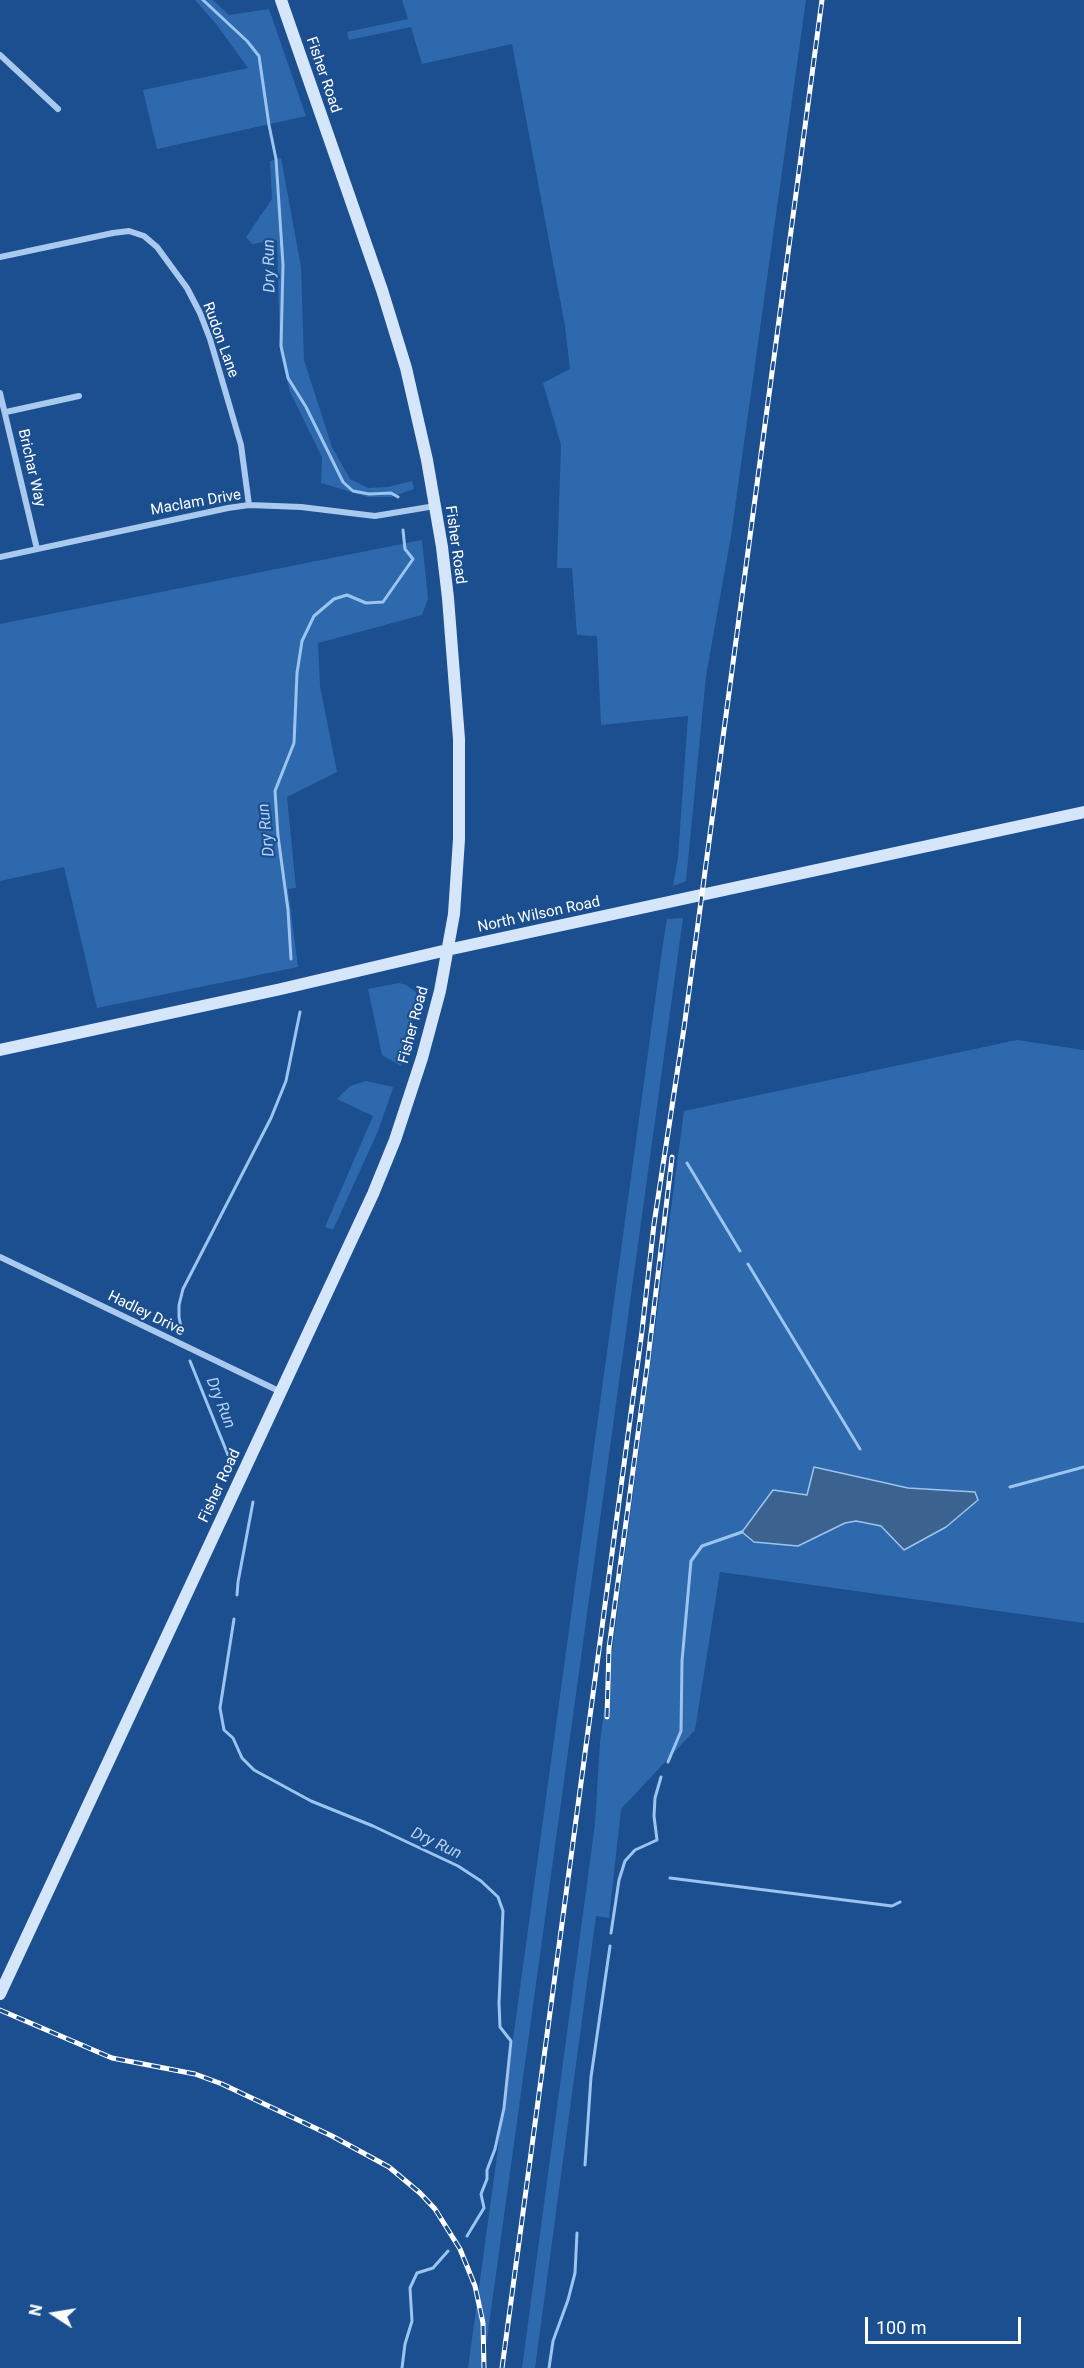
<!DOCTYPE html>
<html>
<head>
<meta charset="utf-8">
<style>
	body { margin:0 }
	#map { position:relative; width:1084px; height:2368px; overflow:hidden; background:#1b4f8f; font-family:Roboto,sans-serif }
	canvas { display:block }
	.north { position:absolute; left:24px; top:2284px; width:60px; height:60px; -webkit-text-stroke:4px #1b4f8f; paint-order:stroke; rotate:282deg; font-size:16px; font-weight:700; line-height:24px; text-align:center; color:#fff }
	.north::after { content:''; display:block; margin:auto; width:21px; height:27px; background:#fff; clip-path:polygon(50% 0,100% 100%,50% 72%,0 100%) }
	.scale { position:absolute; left:865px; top:2317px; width:156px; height:27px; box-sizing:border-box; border:3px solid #fff; border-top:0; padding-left:8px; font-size:18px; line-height:21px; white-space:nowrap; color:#fff; -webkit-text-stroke:4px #1b4f8f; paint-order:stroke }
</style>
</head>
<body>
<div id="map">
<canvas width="1084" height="2368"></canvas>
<div class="north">N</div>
<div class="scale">100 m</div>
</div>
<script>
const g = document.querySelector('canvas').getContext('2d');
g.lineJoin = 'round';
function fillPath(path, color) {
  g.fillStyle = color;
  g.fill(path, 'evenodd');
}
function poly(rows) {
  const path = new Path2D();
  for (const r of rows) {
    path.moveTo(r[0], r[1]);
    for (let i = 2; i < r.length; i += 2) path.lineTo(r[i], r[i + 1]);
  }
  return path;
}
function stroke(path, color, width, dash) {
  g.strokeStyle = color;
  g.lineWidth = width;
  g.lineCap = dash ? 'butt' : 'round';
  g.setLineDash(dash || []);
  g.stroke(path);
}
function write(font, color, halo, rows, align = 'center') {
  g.font = font + ' Roboto,sans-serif';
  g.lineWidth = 4.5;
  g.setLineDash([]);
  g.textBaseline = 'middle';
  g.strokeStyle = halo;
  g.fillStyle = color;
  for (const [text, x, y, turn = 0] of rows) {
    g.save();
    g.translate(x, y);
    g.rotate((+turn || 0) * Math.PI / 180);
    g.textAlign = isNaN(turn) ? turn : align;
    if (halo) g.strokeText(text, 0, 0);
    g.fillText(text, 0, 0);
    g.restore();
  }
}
fillPath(poly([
	[195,0,213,0,229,15,269,9,306,116,157,149,143,90,248,68,216,24],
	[402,0,806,0,731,536,706,676,686,881,673,886,678,857,688,716,601,725,597,636,577,635,572,568,557,568,561,445,543,383,570,369,565,326,512,44,422,64,411,27,349,40,347,32,408,19],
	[281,158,301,267,304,360,332,447,350,479,368,488,388,487,412,481,414,489,391,497,368,497,321,483,322,457,290,392,280,352,277,240,252,244,246,237,272,199,270,161],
	[422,540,428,599,422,615,318,643,320,686,337,772,287,797,296,888,288,889,298,967,97,1008,64,867,0,881,0,624],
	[683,918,483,2368,468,2368,663,943,667,919],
	[399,983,406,985,416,992,418,1004,401,1066,382,1055,368,989],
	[1017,1040,1084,1050,1084,1623,720,1572,695,1730,621,1809,609,1918,596,1916,535,2368,522,2368,595,1824,600,1742,684,1111],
	[366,1081,393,1087,392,1091,378,1131,333,1230,325,1227,373,1116,337,1099,350,1086]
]), '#2e69ad');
const water = poly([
	[814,1467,908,1488,975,1492,978,1500,946,1527,904,1550,881,1526,856,1521,845,1523,798,1546,754,1542,742,1532,773,1490,807,1495,814,1467]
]);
fillPath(water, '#3c6290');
stroke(water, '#9cc4f0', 1.5);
stroke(poly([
	[203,0,247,41,259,56,269,125,276,159,283,265,281,346,288,378,306,407,343,482,353,491,369,494,391,493,398,497],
	[291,959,288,910,278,836,275,791,294,743,297,673,302,641,314,616,334,599,347,595,366,603,383,602,413,559,405,549,403,530],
	[687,1163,740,1251],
	[748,1264,860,1449],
	[182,1333,179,1317,179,1305,183,1289,271,1118,286,1081,300,1012],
	[190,1361,228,1455],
	[1010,1487,1084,1467],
	[237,1595,238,1582,253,1502],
	[234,1619,220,1708,224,1730,233,1738,242,1758,254,1770,311,1801,373,1826,458,1866,481,1881,498,1897,503,1911,499,2003,500,2027,511,2041,504,2108,495,2149,487,2170,487,2179,481,2194,484,2208,467,2236],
	[668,1762,681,1731,682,1661,691,1561,702,1546,742,1532],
	[670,1878,892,1906,900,1902],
	[611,1933,619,1880,625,1861,635,1850,657,1840,654,1816,655,1798,661,1777],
	[585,2165,591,2077,610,1946],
	[402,2368,405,2344,412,2321,410,2288,417,2273,433,2268,448,2251],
	[549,2368,553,2341,568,2300,575,2273,577,2233]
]), '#9cc4f0', 3);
stroke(poly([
	[0,55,58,109],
	[0,257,113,233,129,231,144,236,157,247,187,288,200,313,210,339,241,445,249,505],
	[0,393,37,549],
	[6,412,79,396],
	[0,557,228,508,249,505,301,507,375,516,435,506],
	[0,1257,281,1392]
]), '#a9c9ee', 6);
stroke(poly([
	[0,1050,281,989,447,950,1084,812],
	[0,1994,373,1194,395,1140,422,1058,440,991,454,914,459,839,459,739,448,598,442,547,427,460,406,368,382,290,281,0]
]), '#d6e6fa', 12);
const rail = poly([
	[607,1717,609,1648,647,1367,672,1157],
	[0,2010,112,2058,195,2074,222,2084,332,2136,389,2167,420,2193,435,2209,460,2249,475,2286,483,2323,484,2368],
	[502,2368,642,1331,654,1224,684,1028,822,0]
]);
stroke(rail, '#fff', 5);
stroke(rail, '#1b4f8f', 3, [9]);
write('15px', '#fff', '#1b4f8f', [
	["Fisher Road",323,75,71],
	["Rudon Lane",220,340,70],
	["Brichar Way",31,468,77],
	["Maclam Drive",196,503,-10],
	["Fisher Road",455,545,82],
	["North Wilson Road",539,915,-12],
	["Fisher Road",414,1025,-75],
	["Hadley Drive",146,1314,26],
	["Fisher Road",220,1486,-65]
]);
write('italic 16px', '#b5d3f5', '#1b4f8f', [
	["Dry Run",270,266,-91],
	["Dry Run",267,830,-96],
	["Dry Run",220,1403,68],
	["Dry Run",436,1844,25]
]);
</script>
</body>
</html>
